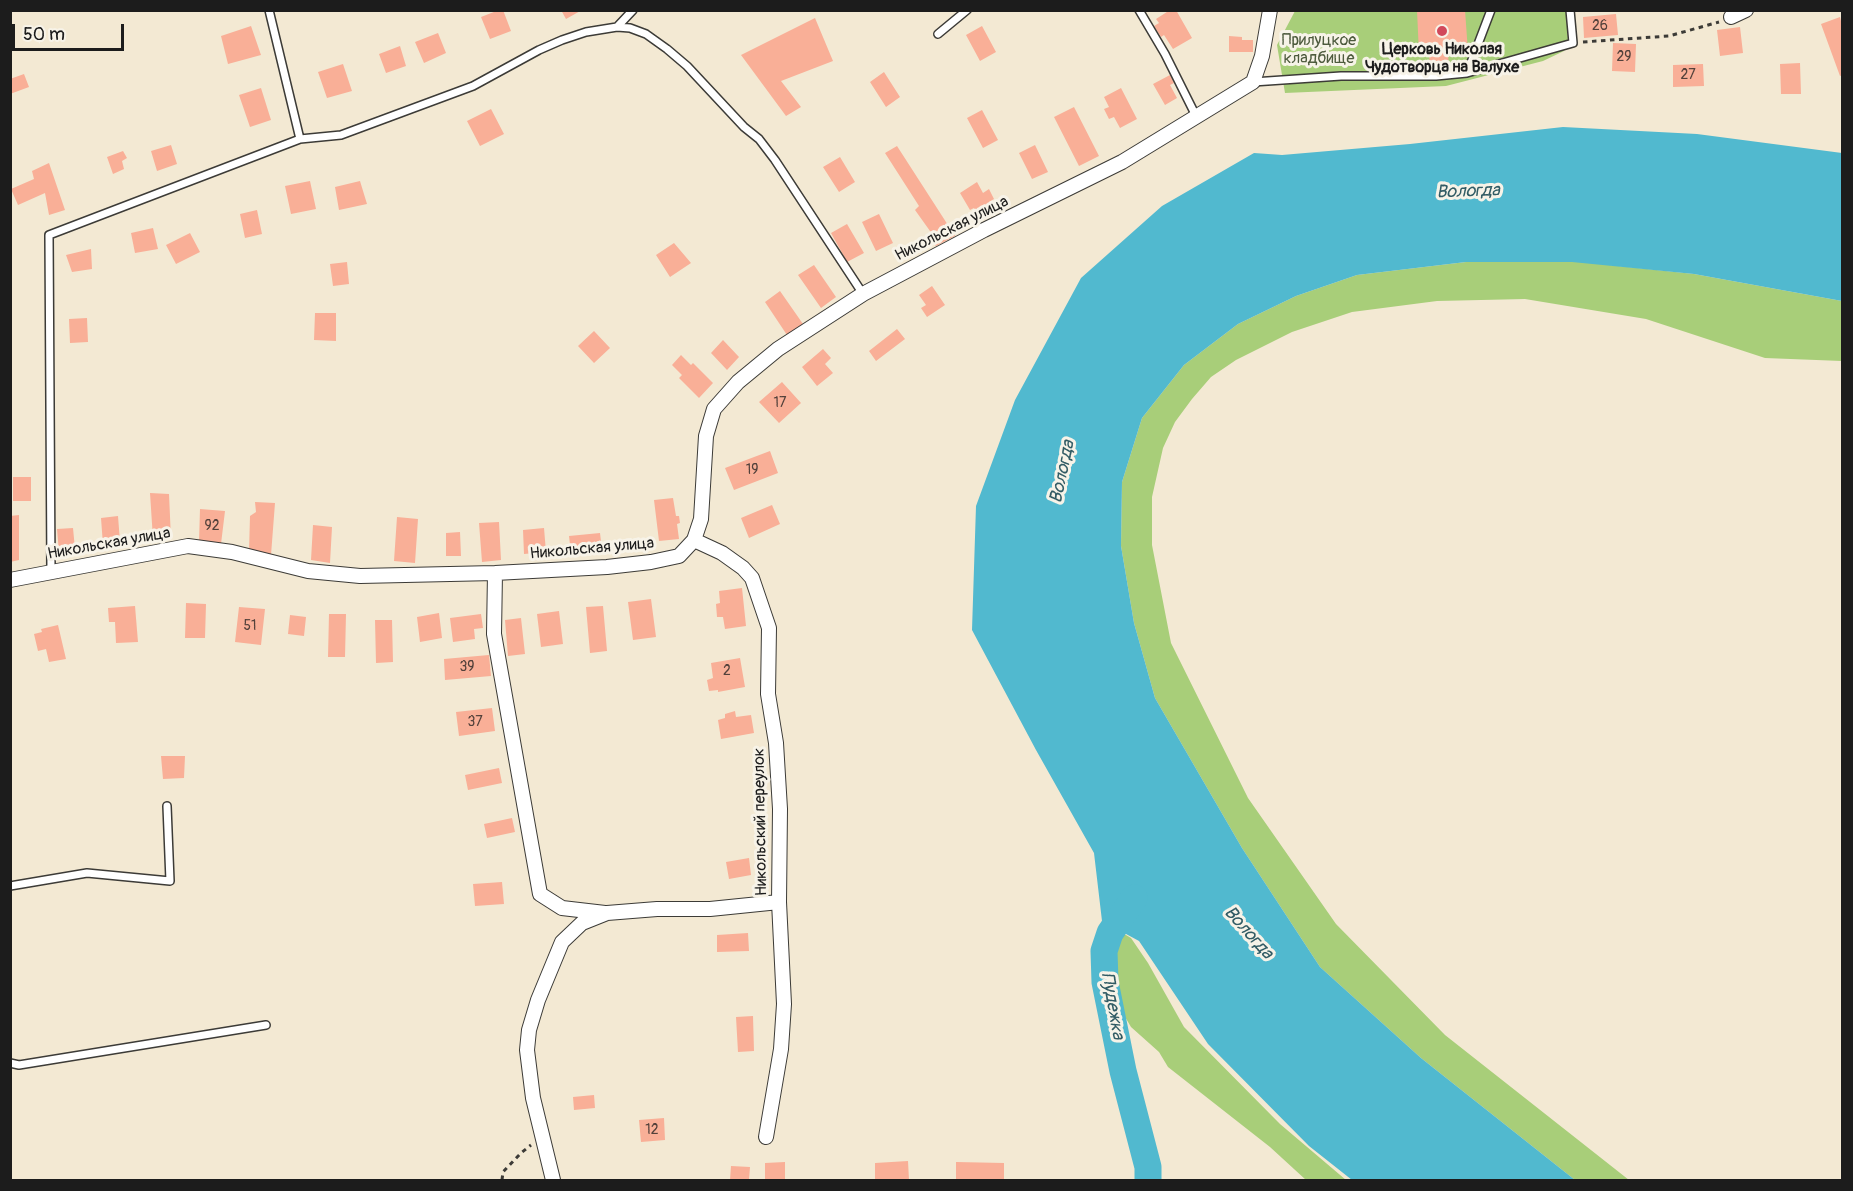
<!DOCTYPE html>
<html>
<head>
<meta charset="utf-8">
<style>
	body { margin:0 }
	#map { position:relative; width:1853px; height:1191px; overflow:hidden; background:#f3e9d3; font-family:Pangolin,sans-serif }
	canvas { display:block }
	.frame { position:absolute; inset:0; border:12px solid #1c1c1c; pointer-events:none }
	.scale { position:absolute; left:12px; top:24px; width:112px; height:27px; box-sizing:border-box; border:3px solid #1c1c1c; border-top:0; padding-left:8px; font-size:18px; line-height:21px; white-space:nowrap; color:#1c1c1c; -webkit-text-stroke:4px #f7f3e8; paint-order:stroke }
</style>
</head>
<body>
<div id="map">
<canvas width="1853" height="1191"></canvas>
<div class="frame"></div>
<div class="scale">50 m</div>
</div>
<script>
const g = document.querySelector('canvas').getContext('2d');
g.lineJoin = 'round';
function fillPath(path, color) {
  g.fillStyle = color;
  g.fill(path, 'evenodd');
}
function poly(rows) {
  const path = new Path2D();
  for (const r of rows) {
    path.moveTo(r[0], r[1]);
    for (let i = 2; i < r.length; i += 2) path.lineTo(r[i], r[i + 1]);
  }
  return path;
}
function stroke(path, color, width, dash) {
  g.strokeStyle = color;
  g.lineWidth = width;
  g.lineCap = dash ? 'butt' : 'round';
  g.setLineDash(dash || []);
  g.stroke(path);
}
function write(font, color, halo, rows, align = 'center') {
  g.font = font + ' Pangolin,sans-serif';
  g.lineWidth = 6;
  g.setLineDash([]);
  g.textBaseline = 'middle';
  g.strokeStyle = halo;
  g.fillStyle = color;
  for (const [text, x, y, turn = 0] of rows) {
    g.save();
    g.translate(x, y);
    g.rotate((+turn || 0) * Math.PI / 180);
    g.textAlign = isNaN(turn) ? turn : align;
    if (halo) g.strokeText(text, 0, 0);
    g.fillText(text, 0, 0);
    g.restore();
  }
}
fillPath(poly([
	[1567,10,1568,44,1564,51,1543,61,1446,86,1285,93,1277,45,1295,11],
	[1572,261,1694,274,1842,301,1842,361,1765,358,1646,319,1525,299,1437,301,1352,312,1292,332,1236,360,1211,377,1192,399,1175,422,1163,448,1152,497,1152,545,1171,643,1248,798,1336,924,1445,1035,1629,1180,1575,1180,1421,1058,1320,967,1242,848,1155,698,1134,623,1121,546,1122,482,1142,418,1184,365,1238,324,1296,296,1357,275,1466,262],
	[1119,935,1126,935,1131,938,1148,963,1184,1027,1280,1124,1346,1180,1306,1180,1270,1147,1168,1067,1159,1052,1131,1027,1118,1005,1109,951,1114,939]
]), '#a8ce79');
fillPath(poly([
	[1563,127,1697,134,1842,153,1842,301,1694,274,1572,262,1466,262,1357,275,1296,296,1238,324,1184,365,1142,418,1122,482,1121,546,1134,623,1155,698,1242,848,1320,967,1421,1058,1575,1180,1352,1180,1309,1146,1208,1044,1139,941,1102,921,1094,853,1036,750,972,630,976,506,1015,400,1081,278,1162,206,1254,153,1282,155,1410,144]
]), '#51b9cf');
stroke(poly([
	[1134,898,1110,933,1104,951,1105,982,1123,1071,1148,1167,1148,1180]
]), '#51b9cf', 27);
fillPath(poly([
	[499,10,503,10,511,31,490,39,481,17],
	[561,10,582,10,566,19],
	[1170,10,1176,10,1192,38,1173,49,1164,35,1161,37,1154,26,1159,23,1156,19],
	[1417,10,1465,10,1468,52,1448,53,1449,68,1430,69,1429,53,1419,54],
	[1616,14,1618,35,1584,38,1583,17],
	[1840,17,1841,21,1842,21,1842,75,1840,76,1821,24],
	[815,18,833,61,781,81,801,107,786,116,741,55],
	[251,26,261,55,228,64,221,36],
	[982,26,996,52,980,61,966,35],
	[1740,27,1743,53,1720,56,1717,30],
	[438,33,446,53,424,63,415,42],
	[1229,36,1242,37,1242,40,1253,40,1253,52,1229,52],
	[1613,43,1636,44,1635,72,1612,71],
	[400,46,406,66,386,73,379,54],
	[1800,63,1801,94,1781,94,1780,64],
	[343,64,352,91,327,98,318,72],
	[1703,64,1704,86,1673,87,1673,65],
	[884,72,900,97,886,107,870,82],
	[24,74,29,87,10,94,10,79],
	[1170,75,1174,83,1170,85,1177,98,1165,105,1153,84],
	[261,88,271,120,250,127,239,95],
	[1121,88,1137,119,1120,128,1114,117,1109,119,1104,109,1109,107,1104,97],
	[1074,107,1099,156,1079,166,1054,117],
	[491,109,504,134,480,146,467,121],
	[982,110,998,140,983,148,967,118],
	[171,145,177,164,157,171,151,151],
	[1035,145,1048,172,1032,179,1019,153],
	[897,146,955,236,936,246,931,241,935,238,915,210,919,206,885,153],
	[123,151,127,158,122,161,124,169,113,174,107,157],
	[840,157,855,182,839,192,823,167],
	[49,163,65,210,49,215,45,193,18,205,11,189,34,179,32,171],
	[310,181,316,209,291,214,285,186],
	[360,181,367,204,339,210,335,187],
	[977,182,983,193,989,189,994,199,989,202,994,210,980,218,974,208,970,210,960,193],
	[257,210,262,234,245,238,240,214],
	[879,214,893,243,876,251,862,222],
	[847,224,864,253,847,262,831,233],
	[153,228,158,249,135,253,131,233],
	[190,233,200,252,176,264,166,245],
	[674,243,691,263,670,277,656,255],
	[91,249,92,269,72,272,66,255],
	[347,262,349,284,333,286,330,264],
	[814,265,836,297,821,308,798,275],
	[932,286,945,305,927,317,921,308,926,305,919,295],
	[780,291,803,324,787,335,765,302],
	[315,313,336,313,336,341,314,340],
	[87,318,88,342,70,343,69,319],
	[897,329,905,339,876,361,869,351],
	[594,331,610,348,594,363,578,346],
	[723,340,739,357,727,370,711,353],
	[823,349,831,358,825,364,833,373,817,386,802,367],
	[681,355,691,365,693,363,713,383,699,398,679,378,682,375,672,365],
	[782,382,801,403,779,423,759,402],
	[770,451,778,473,734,490,725,468],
	[13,477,31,477,31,501,13,501],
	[150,493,169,494,171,539,153,539],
	[673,498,676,516,679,516,680,523,677,524,679,539,659,541,654,500],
	[255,502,275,503,271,555,249,552,250,516,256,512],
	[772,505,780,524,749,538,741,518],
	[200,509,225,511,221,544,199,542],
	[19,515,19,560,10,562,10,516],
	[118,516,120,542,103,545,101,518],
	[397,517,418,519,415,563,394,561],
	[499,522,501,560,482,562,479,523],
	[313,525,332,527,330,563,311,560],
	[73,528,75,549,59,552,57,529],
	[544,528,546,552,524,554,523,530],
	[460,532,461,556,446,556,446,533],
	[600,533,602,550,571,553,569,536],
	[742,588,746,626,725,629,723,617,717,617,716,604,720,603,719,591],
	[651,599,656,637,633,640,628,602],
	[186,603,206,604,205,638,185,638],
	[135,606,138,642,116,643,115,622,109,622,108,608],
	[603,606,607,651,590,653,586,607],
	[239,607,265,609,261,645,235,642],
	[559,611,563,644,541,647,537,614],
	[439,613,442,638,420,642,417,617],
	[329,614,346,614,345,657,328,657],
	[481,614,483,628,474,629,475,639,453,642,450,618],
	[290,615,306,617,304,636,288,634],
	[521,618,525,654,508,656,505,620],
	[375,620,392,620,393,662,376,663],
	[58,625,66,659,49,662,46,649,38,651,34,634,42,632,41,629],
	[489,655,491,676,445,680,444,659],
	[740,658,745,687,718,692,718,690,709,691,707,680,713,678,711,663],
	[492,708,495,731,459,736,456,712],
	[735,711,736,717,751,715,754,733,721,739,718,720,725,718,725,714],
	[161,756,185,756,184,778,163,779],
	[499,768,502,783,468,790,465,775],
	[512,818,515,832,487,838,484,824],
	[749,858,751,875,729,879,726,862],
	[502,882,504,904,475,906,473,884],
	[748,933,749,951,717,952,717,935],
	[753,1016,754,1051,738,1052,736,1017],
	[594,1095,595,1108,574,1110,573,1097],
	[664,1118,665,1140,641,1142,639,1120],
	[908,1161,909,1180,875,1180,875,1163],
	[785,1162,785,1180,765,1180,765,1163],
	[956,1162,1004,1163,1004,1180,956,1180],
	[731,1166,750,1167,749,1180,730,1180]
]), '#f9af97');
const service = poly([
	[269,10,300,139],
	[1139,10,1165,54,1197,118],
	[617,27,633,10],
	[938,34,967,10],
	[1467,73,1573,43,1570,10],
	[1253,82,1341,76,1436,76,1467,73,1491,10],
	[51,572,49,235,300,139,341,135,473,86,539,50,562,40,586,32,617,27,630,28,646,34,667,49,687,66,744,127,759,139,775,160,863,294],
	[10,886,87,873,170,881,167,806],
	[10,1063,19,1065,266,1025]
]);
const minor = poly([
	[1731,17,1746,10],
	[694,540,722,553,743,568,752,578,769,628,768,694,776,743,780,809,779,902,784,1004,781,1049,766,1137],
	[495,573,494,634,540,894,562,908,605,913],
	[10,580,188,546,232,552,308,571,360,576,495,573,607,567,651,562,679,556,694,540,701,519,706,436,714,409,738,382,778,349,863,294,984,230,1122,162,1253,82,1262,56,1270,10],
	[553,1180,533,1098,527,1050,529,1030,538,1000,562,942,582,923,607,913,657,909,710,909,779,902]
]);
stroke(service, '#3c3b37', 10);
stroke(minor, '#3c3b37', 16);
stroke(poly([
	[1583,42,1669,36,1719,22],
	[502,1180,503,1172,521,1153,531,1145]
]), '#3c3b37', 3, [4.5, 4.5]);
stroke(service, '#fff', 7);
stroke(minor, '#fff', 14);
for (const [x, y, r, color] of [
	[1442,31,6,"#d1495b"]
]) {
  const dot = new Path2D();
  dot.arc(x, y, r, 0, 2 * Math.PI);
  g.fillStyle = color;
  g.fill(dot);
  stroke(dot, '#f7f3e8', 2);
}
write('14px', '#53413b', null, [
	["26",1600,26],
	["29",1624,57],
	["27",1688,75],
	["17",780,403],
	["19",752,470],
	["92",212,526],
	["51",250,626],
	["39",467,667],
	["2",727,671],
	["37",475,722],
	["12",652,1130]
]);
write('16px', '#4d5a3d', '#f7f3e8', [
	["Прилуцкое",1319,41],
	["кладбище",1319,59]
]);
write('bold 16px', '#1c1c1c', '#f7f3e8', [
	["Церковь Николая",1442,50],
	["Чудотворца на Валухе",1442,68]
]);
write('16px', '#1c1c1c', '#f7f3e8', [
	["Никольская улица",952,229,-27],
	["Никольская улица",109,544,-10],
	["Никольская улица",592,549,-5],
	["Никольский переулок",761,822,-91]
]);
write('italic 18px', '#315b64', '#f7f3e8', [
	["Вологда",1468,192,-2],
	["Вологда",1063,472,-78],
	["Вологда",1248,933,48],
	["Пудежка",1112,1006,80]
]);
</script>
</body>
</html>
